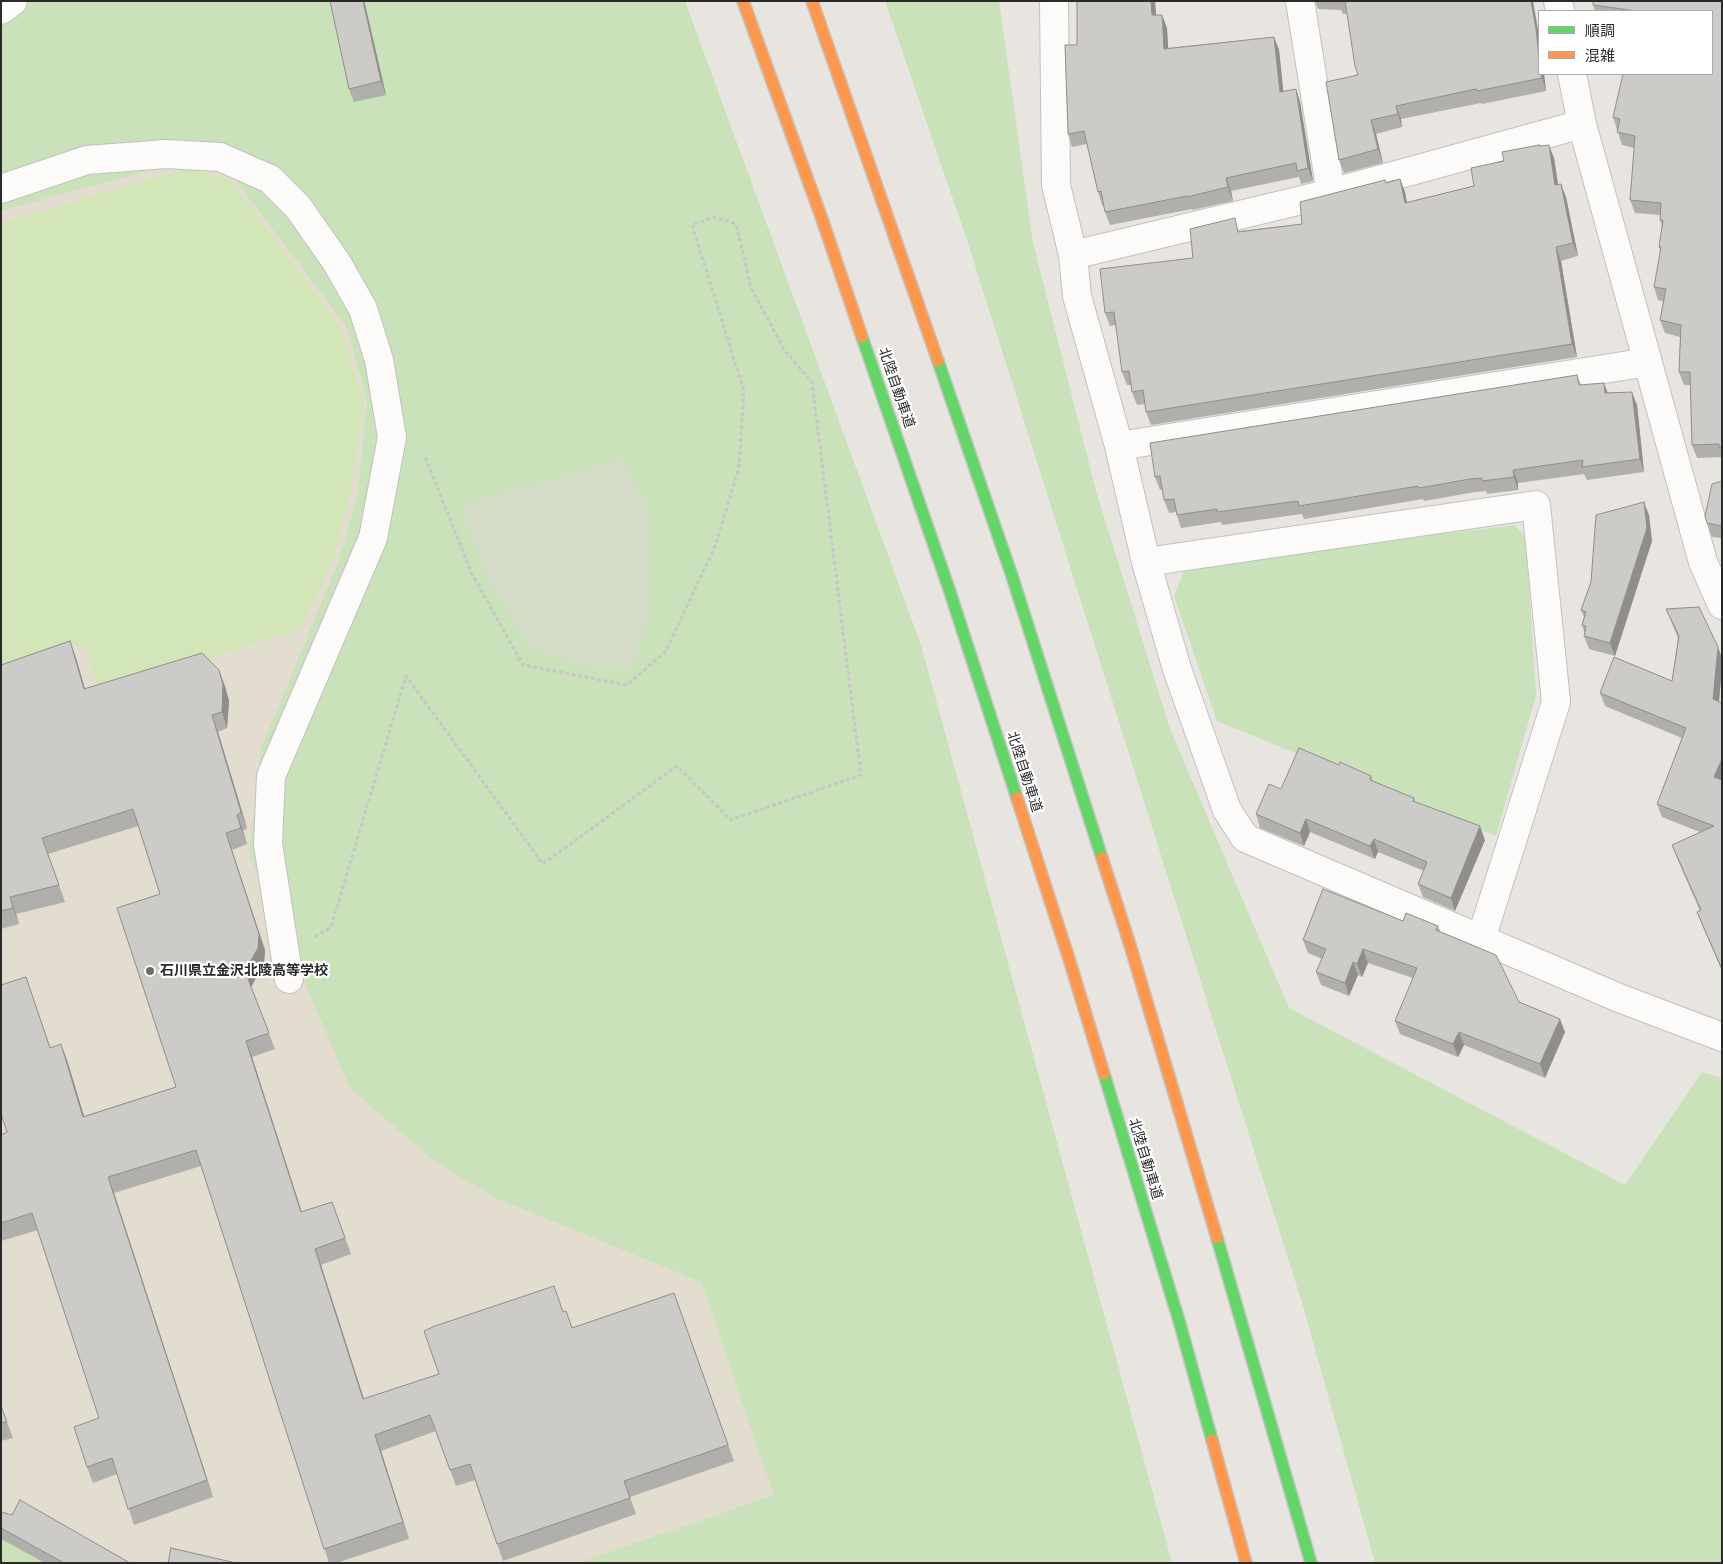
<!DOCTYPE html>
<html>
<head>
<meta charset="utf-8">
<style>
	body { margin:0 }
	#map { position:relative; width:1723px; height:1564px; overflow:hidden; background:#e8e5e0; font-family:"Fira Sans Condensed","Noto Sans JP",sans-serif }
	canvas { display:block }
	.frame { position:absolute; inset:0; border:2px solid #2a2a2a; pointer-events:none }
	.legend { position:absolute; left:1538px; top:10px; width:175px; height:65px; box-sizing:border-box; background:#fff; border:1px solid #aaa; margin:0; padding:6px 9px; list-style:none; font-size:15px; color:#2a2a2a }
	.legend li { display:flex; align-items:center; gap:10px; height:25px }
	.legend b { width:25px; border:1px solid #aaa }
</style>
</head>
<body>
<div id="map">
<canvas width="1723" height="1564"></canvas>
<div class="frame"></div>
<ul class="legend">
<li><b style="height:6px;background:#63d668"></b>順調</li>
<li><b style="height:6px;background:#ff974d"></b>混雑</li>
</ul>
</div>
<script>
const g = document.querySelector('canvas').getContext('2d');
g.lineJoin = 'round';
function fillPath(path, color) {
  g.fillStyle = color;
  g.fill(path, 'evenodd');
}
function poly(rows) {
  const path = new Path2D();
  for (const r of rows) {
    path.moveTo(r[0], r[1]);
    for (let i = 2; i < r.length; i += 2) path.lineTo(r[i], r[i + 1]);
  }
  return path;
}
function stroke(path, color, width, dash) {
  g.strokeStyle = color;
  g.lineWidth = width;
  g.lineCap = dash ? 'butt' : 'round';
  g.setLineDash(dash || []);
  g.stroke(path);
}
function write(font, color, halo, rows, align = 'center') {
  g.font = font + ' "Fira Sans Condensed","Noto Sans JP",sans-serif';
  g.lineWidth = 4.5;
  g.setLineDash([]);
  g.textBaseline = 'middle';
  g.strokeStyle = halo;
  g.fillStyle = color;
  for (const [text, x, y, turn = 0] of rows) {
    g.save();
    g.translate(x, y);
    g.rotate((+turn || 0) * Math.PI / 180);
    g.textAlign = isNaN(turn) ? turn : align;
    if (halo) g.strokeText(text, 0, 0);
    g.fillText(text, 0, 0);
    g.restore();
  }
}
fillPath(poly([
	[187,160,232,176,346,326,367,400,358,492,340,558,495,1198,701,1282,775,1495,577,1563,47,1563,1,1534,1,211]
]), '#e3ddcf');
fillPath(poly([
	[1,1,685,1,921,645,1172,1563,577,1563,774,1495,701,1282,495,1198,433,1160,350,1088,249,853,261,749,340,558,358,492,367,400,346,326,232,176,187,160,1,211],
	[885,1,999,1,1033,243,1096,491,1170,729,1289,1008,1625,1185,1702,1072,1722,1078,1722,1563,1375,1563,1303,1306,968,243],
	[1515,525,1526,538,1536,695,1496,836,1217,721,1174,596,1187,564],
	[1,1534,47,1563,1,1563]
]), '#c9e2ba');
fillPath(poly([
	[622,459,649,509,650,606,632,668,588,668,530,646,486,577,461,505]
]), '#d4dcc8');
fillPath(poly([
	[186,168,230,180,340,326,364,403,352,484,334,556,301,629,99,693,84,644,1,670,1,224]
]), '#d3e6b8');
const street = poly([
	[1054,1,1056,185,1073,255,1077,296,1119,446,1146,562,1177,669,1227,810,1245,838,1619,998,1722,1037],
	[1300,1,1331,193],
	[1558,1,1560,11],
	[1,10,13,1],
	[1572,74,1582,124,1703,562,1722,605],
	[1,189,87,160,166,154,220,157,270,179,298,207,337,263,363,309,379,360,392,437,373,538,271,776,268,844,289,979],
	[1073,255,1331,193,1582,124],
	[1119,446,1648,362],
	[1146,562,1536,505,1556,702,1481,939]
]);
const fast = poly([
	[862,337,949,589,1017,798],
	[938,361,1012,576,1102,858],
	[1104,1074,1180,1324,1212,1440],
	[1217,1238,1311,1563]
]);
const slow = poly([
	[743,1,822,219,862,337],
	[812,1,938,361],
	[1017,798,1070,962,1104,1074],
	[1102,858,1130,945,1217,1238],
	[1212,1440,1246,1563]
]);
stroke(street, '#c1c1c1', 30);
stroke(fast, '#c4c3c1', 14);
stroke(slow, '#c4c3c1', 14);
stroke(poly([
	[315,937,331,927,406,676,543,864,677,766,731,820,861,775,812,382,785,351,751,288,736,224,715,217,692,225,744,391,739,467,716,544,666,651,627,685,523,665,472,574,424,454]
]), '#c8c7c7', 3, [4, 2.5]);
stroke(street, '#fcfbfa', 28);
stroke(fast, '#63d668', 11);
stroke(slow, '#ff974d', 11);
fillPath(poly([
	[330,1,364,1,386,95,354,102,349,89],
	[1077,1,1155,1,1156,15,1162,15,1167,28,1168,48,1274,37,1279,50,1283,92,1296,89,1300,102,1313,181,1301,184,1299,177,1231,191,1233,201,1192,210,1192,209,1110,225,1105,212,1103,205,1102,205,1098,192,1087,144,1072,147,1068,134,1077,45],
	[1315,1,1533,1,1539,74,1544,74,1546,91,1482,104,1481,103,1401,119,1402,127,1376,134,1383,163,1344,173,1339,160,1358,75,1347,14,1343,14,1341,10,1318,9],
	[1585,1,1722,1,1722,457,1697,458,1692,445,1690,385,1684,385,1679,372,1680,337,1665,333,1660,320,1663,301,1658,300,1654,287,1661,252,1659,247,1662,226,1660,220,1660,215,1635,213,1630,200,1634,148,1622,145,1613,117,1712,11,1595,11,1593,5,1593,2],
	[1539,146,1554,158,1558,184,1566,197,1578,256,1561,261,1577,357,1151,425,1146,412,1145,404,1137,405,1132,392,1131,385,1127,385,1122,372,1116,325,1110,326,1105,313,1193,258,1240,231,1302,224,1386,182,1400,179,1405,192,1407,202,1474,186,1504,161],
	[1577,375,1581,385,1608,393,1637,405,1644,472,1587,480,1584,474,1518,483,1518,490,1487,494,1486,491,1475,492,1424,501,1423,499,1304,519,1302,514,1222,525,1221,522,1181,528,1176,512,1169,513,1164,500,1162,490,1160,490,1155,477],
	[1722,481,1722,538,1712,537,1707,523],
	[1649,515,1652,541,1615,656,1589,649,1584,636,1585,634,1582,625,1584,617,1581,610],
	[1666,609,1722,658,1722,667,1719,702,1722,703,1722,971,1702,925,1697,912,1700,911,1677,858,1672,845,1700,832,1662,817,1657,804,1682,738,1605,706,1600,693,1672,681,1678,638],
	[70,641,76,658,85,689,225,686,229,701,227,728,218,732,247,828,243,831,247,844,232,850,265,950,264,964,251,987,275,1049,252,1057,301,1212,332,1202,351,1254,321,1265,364,1399,439,1374,563,1312,573,1328,674,1293,734,1461,630,1497,636,1514,503,1561,475,1480,456,1486,436,1431,381,1451,409,1539,336,1563,329,1563,201,1166,114,1193,213,1497,134,1525,117,1474,93,1483,87,1467,99,1418,38,1230,1,1241,1,1135,7,1132,26,977,50,1048,67,1060,84,1116,176,1087,160,894,138,826,48,854,65,902,16,914,19,924,1,929,1,665],
	[1339,765,1371,776,1373,781,1414,798,1415,802,1485,840,1455,911,1423,897,1418,884,1424,871,1378,852,1375,859,1310,832,1304,846,1260,828,1256,814,1281,789],
	[1403,921,1438,926,1440,931,1519,1002,1565,1032,1545,1078,1464,1045,1458,1057,1400,1034,1395,1021,1413,978,1368,963,1362,977,1358,975,1349,996,1321,985,1316,972,1322,959,1308,953,1303,940],
	[1,1406,13,1438,1,1441],
	[1,1512,130,1563,45,1563,1,1539]
]), '#b0afab');
fillPath(poly([
	[363,1,364,1,365,4,386,95,381,81],
	[1151,1,1155,1,1157,28,1152,15],
	[1531,1,1533,1,1539,35,1539,58],
	[1162,15,1167,28,1169,62,1164,49],
	[1274,37,1279,50,1285,106,1280,92],
	[1541,74,1544,74,1546,91,1542,78],
	[1296,89,1300,102,1313,181,1308,168],
	[1396,106,1401,119,1402,127,1398,114],
	[1371,120,1376,134,1383,163,1378,149],
	[1549,145,1554,158,1560,198,1555,185],
	[1226,178,1231,191,1233,201,1228,187],
	[1400,179,1405,192,1409,216,1405,203],
	[1561,184,1566,197,1578,256,1573,243],
	[1556,247,1561,261,1577,357,1572,344],
	[1604,383,1609,396,1605,393],
	[1632,392,1637,405,1644,472,1640,459],
	[1513,470,1518,483,1518,490,1514,477],
	[1644,502,1649,515,1652,541,1615,656,1610,643],
	[70,641,76,658,90,706,84,689],
	[1718,647,1722,658,1722,667,1718,712,1713,699],
	[219,670,225,686,229,701,227,728,222,712],
	[212,715,218,732,247,828,241,812],
	[1722,759,1722,783,1714,777],
	[237,815,243,831,247,844,241,828],
	[1306,819,1310,832,1304,846,1300,833],
	[1480,826,1485,840,1455,911,1451,898],
	[226,833,265,950,264,964,251,987,245,971],
	[1374,839,1378,852,1375,859,1370,846],
	[10,897,16,914,19,924,13,908],
	[1363,949,1368,963,1362,977,1357,964],
	[1353,962,1358,975,1349,996,1345,983],
	[1560,1019,1565,1032,1545,1078,1540,1064],
	[1459,1032,1464,1045,1458,1057,1453,1044],
	[246,1041,252,1057,307,1228,301,1212],
	[61,1044,67,1060,89,1133,83,1117],
	[108,1177,114,1193,213,1497,207,1480],
	[315,1249,321,1265,369,1415,363,1399],
	[375,1435,381,1451,409,1539,403,1522]
]), '#908e8b');
const building = poly([
	[330,1,363,1,381,81,349,89,330,1],
	[1077,1,1151,1,1152,15,1162,15,1164,49,1274,37,1280,92,1296,89,1308,168,1297,171,1296,163,1226,178,1228,187,1187,197,1187,196,1105,212,1101,191,1098,192,1084,131,1068,134,1065,45,1077,45,1077,1],
	[1345,1,1531,1,1536,29,1539,58,1539,74,1541,74,1542,78,1477,91,1476,89,1396,106,1398,114,1371,120,1378,149,1339,160,1326,82,1358,75,1355,66,1345,1],
	[1593,1,1722,1,1722,447,1719,447,1719,444,1692,445,1690,372,1679,372,1681,325,1660,320,1666,289,1654,287,1661,247,1659,247,1663,220,1660,220,1661,203,1630,200,1635,136,1617,132,1620,119,1613,117,1623,74,1712,74,1712,11,1637,11,1593,5,1593,1],
	[1539,145,1539,146,1549,145,1555,185,1561,184,1573,243,1556,247,1572,344,1146,412,1143,390,1132,392,1129,371,1122,372,1114,312,1105,313,1100,269,1193,258,1190,229,1235,218,1238,232,1302,224,1300,202,1385,180,1386,183,1400,179,1405,203,1474,186,1471,168,1504,161,1502,152,1539,145],
	[1577,375,1579,385,1604,383,1605,393,1632,392,1640,459,1582,467,1583,460,1513,470,1514,477,1482,481,1482,478,1470,479,1419,488,1418,486,1299,506,1298,501,1217,512,1217,509,1177,515,1174,499,1164,500,1160,476,1155,477,1150,443,1577,375],
	[1722,481,1722,526,1707,523,1705,516,1712,484,1722,481],
	[1644,502,1647,528,1610,643,1584,636,1586,626,1582,625,1586,612,1581,610,1591,582,1596,515,1644,502],
	[1699,607,1718,647,1713,699,1722,703,1722,759,1714,777,1722,780,1722,969,1697,912,1701,910,1672,845,1714,826,1657,804,1686,728,1600,693,1614,657,1672,681,1679,636,1666,609,1699,607],
	[70,641,84,689,202,653,219,670,223,685,222,712,212,715,241,812,237,815,241,828,226,833,259,934,258,948,245,971,269,1033,246,1041,301,1212,332,1202,345,1238,315,1249,363,1399,439,1374,424,1331,435,1326,554,1286,563,1312,566,1311,572,1328,674,1293,728,1445,624,1481,630,1498,497,1544,470,1464,450,1470,430,1415,375,1435,403,1522,324,1549,196,1150,108,1177,207,1480,128,1509,112,1458,87,1467,74,1427,99,1418,32,1213,1,1223,1,1135,7,1132,1,1114,1,985,26,977,50,1048,61,1044,83,1117,176,1087,117,908,160,894,133,809,42,838,59,885,10,897,13,908,1,911,1,665,70,641],
	[1299,748,1339,765,1340,762,1371,776,1370,780,1414,798,1413,801,1480,826,1451,898,1418,884,1427,862,1374,839,1370,846,1306,819,1300,833,1256,814,1269,784,1281,789,1299,748],
	[1323,889,1403,921,1406,913,1438,926,1436,930,1496,955,1519,1002,1560,1019,1540,1064,1459,1032,1453,1044,1395,1021,1417,968,1363,949,1357,964,1353,962,1345,983,1316,972,1326,949,1303,940,1323,889],
	[1,1406,7,1422,1,1423,1,1406],
	[20,1500,130,1563,64,1563,1,1528,1,1512,12,1515,20,1500],
	[171,1548,236,1563,168,1563,171,1548]
]);
fillPath(building, '#cdcbc7');
stroke(building, '#908e8b', 1);
for (const [x, y, r, color] of [
	[150,971,5,"#6c6b6a"]
]) {
  const dot = new Path2D();
  dot.arc(x, y, r, 0, 2 * Math.PI);
  g.fillStyle = color;
  g.fill(dot);
  stroke(dot, '#fff', 2);
}
write('14px', '#2a2a2a', '#fff', [
	["北陸自動車道",896,388,71],
	["北陸自動車道",1024,772,72],
	["北陸自動車道",1145,1159,73]
]);
write('bold 14px', '#2a2a2a', '#fff', [
	["石川県立金沢北陵高等学校",160,971]
], 'left');
</script>
</body>
</html>
